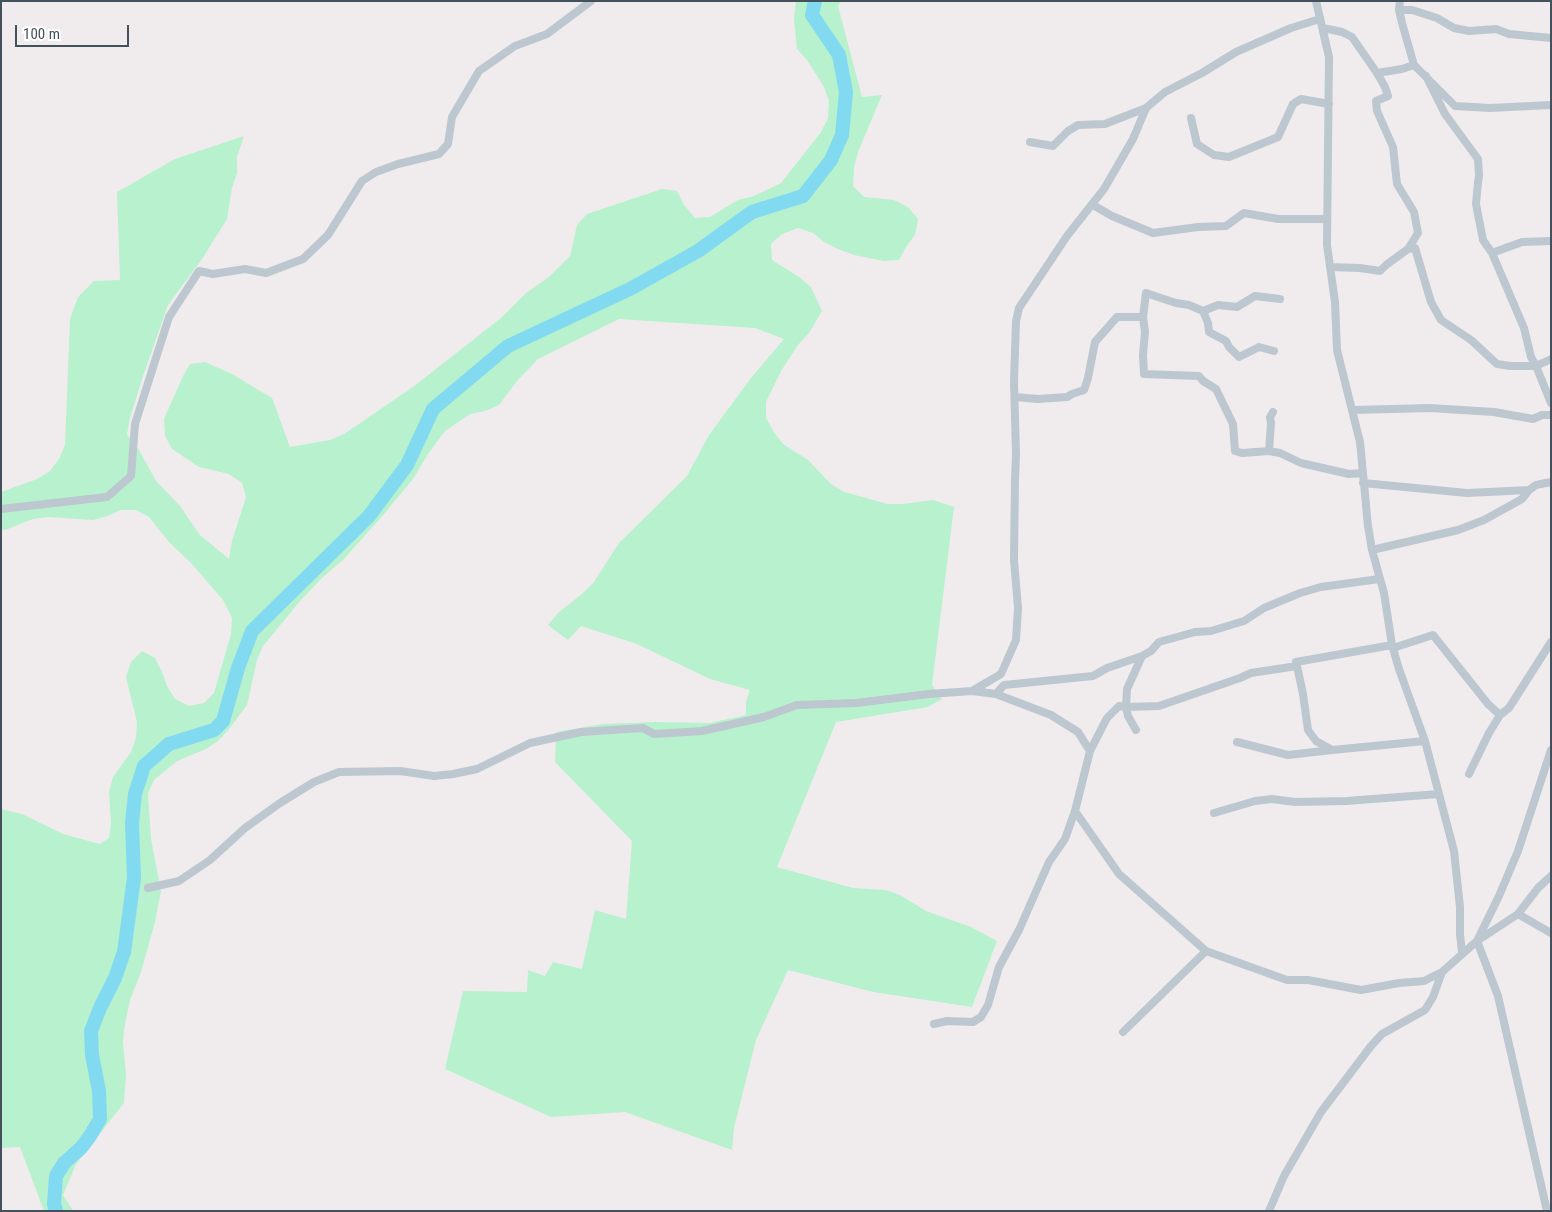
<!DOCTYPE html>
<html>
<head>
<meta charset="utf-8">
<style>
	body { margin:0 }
	#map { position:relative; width:1552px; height:1212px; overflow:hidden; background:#f0eced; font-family:"Roboto Condensed",sans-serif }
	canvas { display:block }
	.frame { position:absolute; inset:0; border:2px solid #44505b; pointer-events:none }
	.scale { position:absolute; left:15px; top:25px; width:114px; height:22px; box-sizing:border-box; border:2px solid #44505b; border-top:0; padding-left:6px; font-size:15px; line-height:18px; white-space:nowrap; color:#44505b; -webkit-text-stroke:4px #fff; paint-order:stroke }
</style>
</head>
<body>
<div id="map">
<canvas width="1552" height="1212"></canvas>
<div class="frame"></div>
<div class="scale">100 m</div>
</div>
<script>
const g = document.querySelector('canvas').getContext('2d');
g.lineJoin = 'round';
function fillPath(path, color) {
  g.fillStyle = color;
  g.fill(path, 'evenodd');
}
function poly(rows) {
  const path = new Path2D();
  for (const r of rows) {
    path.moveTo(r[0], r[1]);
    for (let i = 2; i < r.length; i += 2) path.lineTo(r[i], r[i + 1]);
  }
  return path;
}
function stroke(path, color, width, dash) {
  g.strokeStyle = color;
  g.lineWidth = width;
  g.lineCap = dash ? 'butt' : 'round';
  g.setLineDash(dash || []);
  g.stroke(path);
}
fillPath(poly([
	[796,1,841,1,838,6,862,97,882,95,858,152,854,168,853,186,864,197,894,200,908,207,918,219,915,235,906,247,899,260,884,261,854,255,838,249,824,242,813,233,798,228,782,234,771,244,772,260,799,277,811,287,822,311,809,333,798,345,781,371,766,402,766,418,774,432,783,444,808,460,831,484,844,492,888,504,903,504,933,500,954,507,932,685,942,699,928,707,836,722,777,867,853,888,886,890,900,895,926,911,971,927,997,941,972,1007,873,992,788,970,756,1040,734,1128,732,1150,625,1112,551,1117,445,1069,463,991,527,992,528,970,545,976,553,962,582,969,595,910,626,919,632,841,555,762,556,732,603,724,656,722,710,723,746,715,746,702,750,690,710,679,637,644,581,626,568,640,548,625,558,613,582,594,594,582,619,543,687,476,709,435,751,378,784,339,755,328,619,319,538,359,517,381,499,405,485,411,470,414,445,431,428,454,413,479,384,514,344,559,322,578,301,600,263,646,257,660,247,705,229,729,218,741,206,749,177,761,154,780,148,794,151,839,161,891,155,922,141,972,130,1000,124,1029,123,1043,126,1074,124,1103,76,1164,63,1195,73,1211,44,1211,20,1147,1,1148,1,809,22,814,63,834,100,844,109,838,111,823,109,792,113,777,131,752,136,738,137,722,126,677,131,662,142,651,155,658,162,672,167,686,175,699,189,706,204,703,214,693,231,634,232,618,223,600,192,564,169,542,149,517,136,510,121,510,108,516,93,520,48,517,33,519,5,530,1,530,1,492,37,479,50,471,59,459,65,445,70,319,78,297,94,281,120,280,117,192,175,159,244,136,237,157,237,173,232,188,227,219,202,259,168,305,143,376,130,418,127,434,139,450,156,481,180,506,200,535,229,559,232,541,246,497,242,483,229,474,199,467,172,449,165,436,164,419,183,376,190,364,205,362,232,374,272,398,290,447,330,440,344,434,413,387,501,318,525,294,549,277,570,256,577,225,587,214,662,189,677,191,684,205,695,218,710,217,738,200,754,196,781,183,821,132,828,118,829,101,824,87,807,60,797,49,794,19]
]), '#b7f1cd');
stroke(poly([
	[56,1211,54,1204,56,1176,64,1163,81,1148,90,1136,100,1119,99,1091,92,1055,91,1031,100,1008,115,978,124,952,134,878,132,823,135,794,144,766,169,744,214,730,223,721,238,668,252,631,369,516,407,465,433,409,508,346,630,289,698,251,752,212,803,196,831,160,842,135,846,92,839,55,812,15,815,1]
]), '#82daf1', 14);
stroke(poly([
	[1316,1,1329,57,1327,245,1335,302,1337,350,1360,442,1368,526,1372,550,1384,593,1392,645,1399,669,1425,741,1454,851,1460,907,1460,934,1462,953],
	[1399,10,1412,10,1437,18,1454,28,1469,31,1496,29,1509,34,1551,38],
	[1323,28,1342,32,1352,37,1377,73,1385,87,1388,96,1376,101,1377,111,1393,147,1397,184,1414,212,1418,233,1408,249,1386,265,1380,271,1360,268,1330,267],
	[1414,65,1455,106,1490,108,1551,105],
	[1377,73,1402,69,1414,65,1402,23,1399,10,1400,1],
	[1426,76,1445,114,1478,159,1479,176,1478,182,1476,204,1483,240,1492,253,1524,328,1531,357,1536,366,1551,403],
	[1191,118,1197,144,1214,155,1229,157,1278,137,1293,104,1301,99,1329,104],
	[1030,142,1053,146,1068,131,1078,125,1105,124,1146,108],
	[1093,205,1112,216,1153,233,1198,227,1226,226,1244,213,1278,219,1327,219],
	[1408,249,1415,248,1431,302,1441,320,1471,340,1497,364,1510,366,1536,366,1551,359],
	[1492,253,1522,242,1551,241],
	[1203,311,1208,323,1209,332,1226,341,1229,347,1239,357,1259,347,1274,351],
	[1143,317,1145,332,1143,355,1144,374,1199,376,1203,381,1216,389,1233,424,1235,451,1242,453,1269,451,1280,453,1301,463,1349,474,1363,473],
	[1015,397,1038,399,1067,397,1072,394,1084,390,1088,378,1095,342,1117,317,1143,317,1146,293,1176,303,1189,305,1203,311,1218,305,1237,307,1255,296,1280,299],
	[1353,410,1430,408,1494,412,1533,419,1542,415,1551,415],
	[1269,451,1271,423,1270,417,1273,412],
	[1363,483,1467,493,1529,490,1536,485,1551,482],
	[1,509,107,497,131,476,135,424,169,317,199,271,213,274,245,269,266,273,303,259,328,235,362,181,376,172,398,164,439,154,448,144,452,117,479,71,515,46,547,34,591,1],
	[1372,550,1458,530,1484,520,1522,499,1529,490],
	[1393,648,1433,635,1488,704,1500,715],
	[1297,666,1303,694,1308,730,1316,741,1332,750,1425,741],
	[972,691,1001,674,1016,640,1018,608,1014,560,1015,480,1016,454,1014,382,1016,321,1019,308,1067,236,1104,189,1133,139,1146,108,1165,92,1202,73,1236,52,1291,28,1320,19],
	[996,694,1004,685,1093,676,1107,668,1142,656],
	[1136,730,1128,716,1126,707,1159,706,1240,678,1251,673,1297,666,1296,662,1392,645],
	[1237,742,1288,755,1332,750],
	[1469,774,1489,733,1500,715,1509,708,1551,642],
	[1075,811,1119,874,1206,951,1287,980,1308,980,1361,990,1399,983,1424,981,1442,972],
	[1214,813,1255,801,1272,799,1295,802,1346,801,1439,794],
	[148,888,179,881,210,860,245,828,280,803,314,782,339,772,400,771,434,776,453,774,477,769,530,743,581,732,643,728,654,734,702,731,764,717,797,705,856,703,929,694,972,691,996,694,1051,715,1078,732,1090,751],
	[1518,914,1551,933],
	[934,1024,947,1021,973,1022,981,1017,988,1005,999,967,1019,930,1049,862,1065,839,1075,811,1090,751,1107,718,1119,706,1126,707,1127,689,1142,656,1151,651,1159,642,1195,632,1211,631,1244,621,1264,608,1300,593,1321,587,1379,579],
	[1123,1032,1206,951],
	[1269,1211,1284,1176,1321,1112,1371,1046,1382,1034,1425,1010,1433,997,1442,972,1477,941,1518,914,1538,888,1551,876],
	[1547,1211,1498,996,1477,941,1499,896,1518,851,1551,750]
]), '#bcc7d0', 8);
</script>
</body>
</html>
